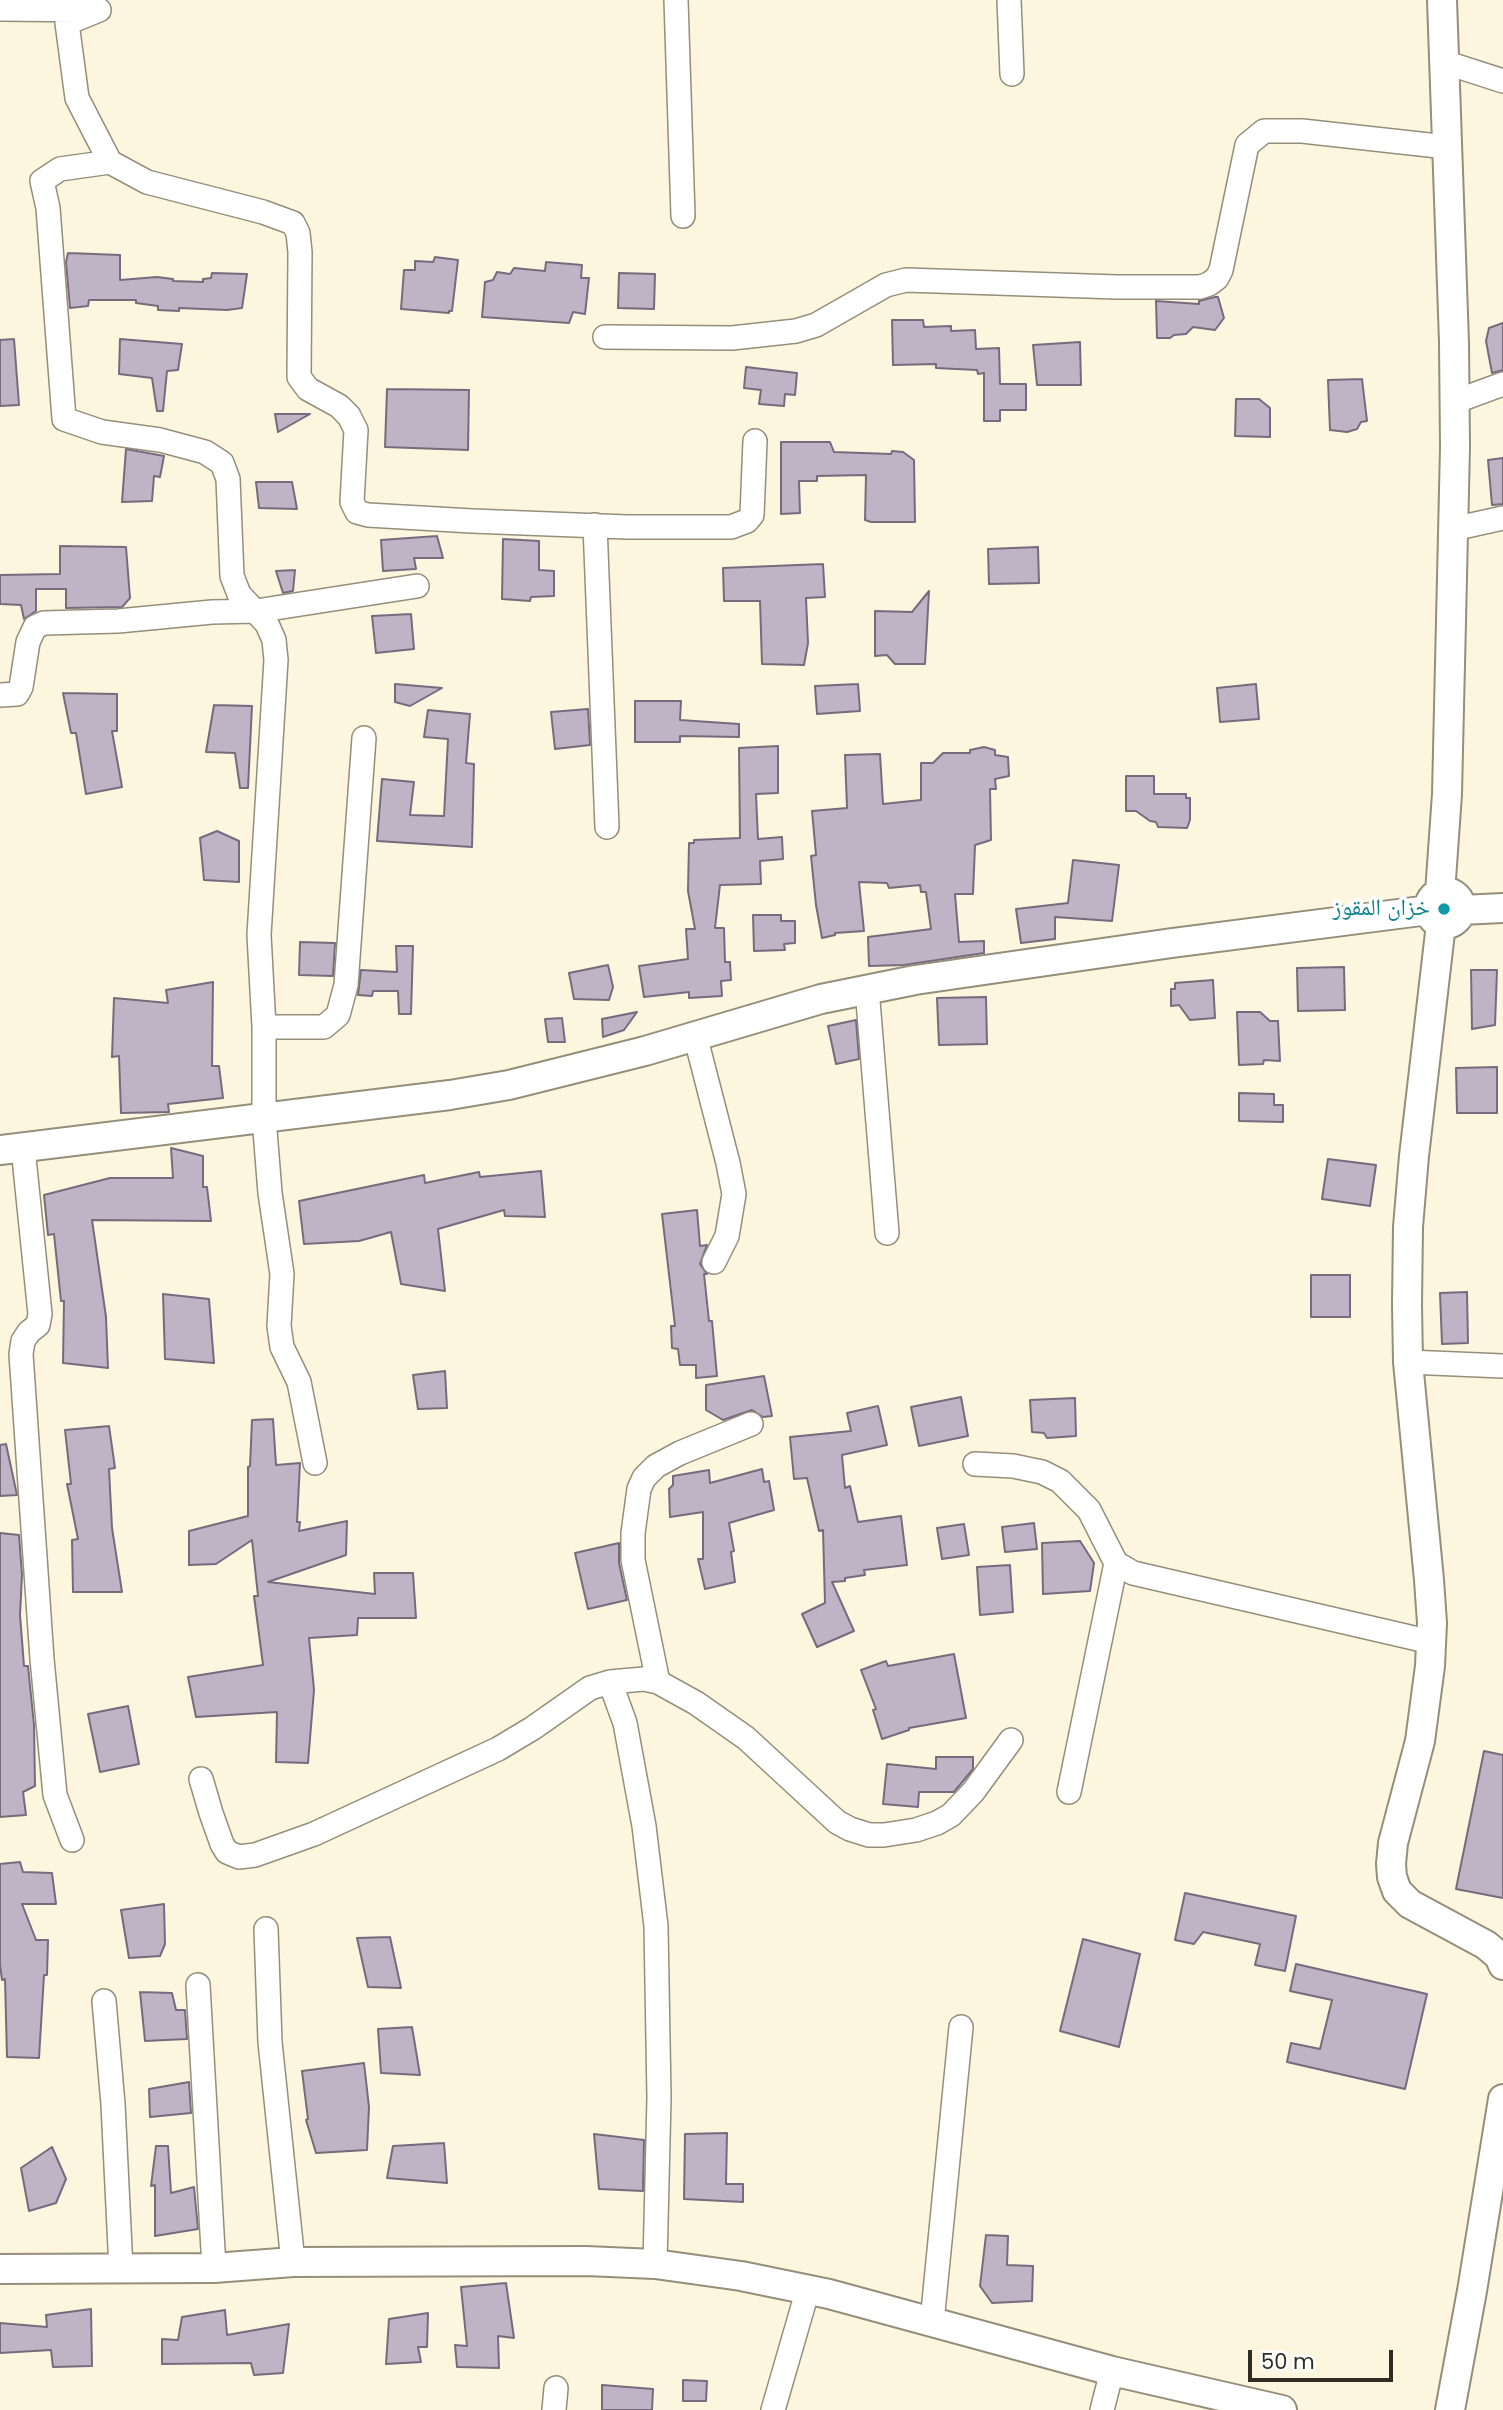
<!DOCTYPE html>
<html>
<head>
<meta charset="utf-8">
<style>
	body { margin:0 }
	#map { position:relative; width:1503px; height:2410px; overflow:hidden; background:#fdf6df; font-family:Poppins,sans-serif }
	canvas { display:block }
	.scale { position:absolute; left:1248px; top:2350px; width:145px; height:32px; box-sizing:border-box; border:4px solid #2e2c23; border-top:0; padding-left:9px; font-size:21px; line-height:24px; white-space:nowrap; color:#2e2c23; -webkit-text-stroke:5px #fff; paint-order:stroke }
</style>
</head>
<body>
<div id="map">
<canvas width="1503" height="2410"></canvas>
<div class="scale">50 m</div>
</div>
<script>
const g = document.querySelector('canvas').getContext('2d');
g.lineJoin = 'round';
function fillPath(path, color) {
  g.fillStyle = color;
  g.fill(path, 'evenodd');
}
function poly(rows) {
  const path = new Path2D();
  for (const r of rows) {
    if (r.length === 3) {
      path.moveTo(r[0] + r[2], r[1]);
      path.arc(r[0], r[1], r[2], 0, 2 * Math.PI);
      continue;
    }
    path.moveTo(r[0], r[1]);
    for (let i = 2; i < r.length; i += 2) path.lineTo(r[i], r[i + 1]);
  }
  return path;
}
function stroke(path, color, width, dash) {
  g.strokeStyle = color;
  g.lineWidth = width;
  g.lineCap = dash ? 'butt' : 'round';
  g.setLineDash(dash || []);
  g.stroke(path);
}
function write(font, color, halo, rows, align = 'center') {
  g.font = font + ' Poppins,"Noto Naskh Arabic",sans-serif';
  g.lineWidth = 7;
  g.setLineDash([]);
  g.textBaseline = 'middle';
  g.strokeStyle = halo;
  g.fillStyle = color;
  for (const [text, x, y, turn = 0] of rows) {
    g.save();
    g.translate(x, y);
    g.rotate((+turn || 0) * Math.PI / 180);
    g.textAlign = isNaN(turn) ? turn : align;
    if (halo) g.strokeText(text, 0, 0);
    g.fillText(text, 0, 0);
    g.restore();
  }
}
const building = poly([
	[68,253,120,255,120,280,157,277,173,279,173,281,203,282,203,279,211,278,212,273,247,274,242,308,227,310,179,308,179,311,158,310,158,306,136,303,136,300,89,300,88,306,70,308,66,262,68,253],
	[435,257,458,260,452,311,449,311,449,313,401,309,404,270,415,270,415,261,433,262,435,257],
	[546,262,582,265,581,278,589,278,585,314,573,312,569,323,482,317,485,282,493,280,497,272,510,274,514,268,545,271,546,262],
	[619,273,655,274,654,309,618,308,619,273],
	[1215,297,1218,297,1224,318,1215,330,1193,327,1186,334,1174,335,1170,338,1157,338,1156,301,1199,304,1199,301,1215,297],
	[892,320,923,320,924,327,951,326,951,331,975,330,976,349,999,348,1000,384,1026,384,1026,410,1000,410,1000,421,984,421,984,373,978,374,977,370,936,368,936,364,893,365,892,320],
	[1503,323,1503,370,1492,373,1486,341,1489,328,1503,323],
	[14,339,19,405,0,406,0,340,14,339],
	[120,339,182,344,178,370,167,371,163,411,157,411,152,378,119,374,120,339],
	[1080,342,1081,385,1037,385,1033,345,1080,342],
	[746,367,797,373,795,395,785,394,784,406,759,404,761,390,744,388,746,367],
	[1362,379,1367,421,1361,422,1357,429,1347,432,1330,430,1328,380,1362,379],
	[387,389,469,390,468,450,385,447,387,389],
	[1236,399,1259,399,1270,408,1270,437,1235,436,1236,399],
	[275,414,310,414,278,432,275,414],
	[781,442,830,442,834,452,891,454,892,451,903,452,914,460,915,522,871,522,865,520,866,475,817,476,817,481,799,481,800,513,781,514,781,442],
	[126,449,164,456,160,477,154,476,152,501,122,502,126,449],
	[1503,458,1503,504,1492,505,1488,460,1503,458],
	[256,482,292,482,297,509,259,508,256,482],
	[437,536,443,558,414,558,416,569,383,571,381,540,437,536],
	[503,539,539,541,539,570,554,571,554,596,531,597,530,601,502,599,503,539],
	[60,546,126,547,130,598,122,607,66,608,66,589,36,589,36,611,24,619,21,605,0,604,0,575,60,574,60,546],
	[1038,547,1039,583,989,584,988,549,1038,547],
	[823,564,825,597,806,598,808,643,804,665,762,664,760,601,724,601,723,568,823,564],
	[295,570,293,591,283,593,276,571,295,570],
	[929,591,925,664,895,664,887,655,875,656,875,611,912,612,929,591],
	[411,614,414,649,376,653,372,616,411,614],
	[395,684,442,688,410,706,395,702,395,684],
	[858,684,860,711,817,714,815,686,858,684],
	[1256,684,1259,719,1220,722,1217,688,1256,684],
	[63,693,117,694,117,731,112,731,122,787,86,794,76,733,71,733,63,693],
	[635,701,681,701,680,720,739,724,739,737,680,736,680,742,635,742,635,701],
	[214,705,252,706,248,788,240,788,235,753,206,752,214,705],
	[588,709,590,745,555,749,551,712,588,709],
	[428,710,470,714,466,763,474,764,472,847,377,841,382,779,414,782,410,815,444,816,448,739,424,737,428,710],
	[778,746,778,793,756,794,758,839,782,837,783,859,760,861,761,884,720,885,715,928,724,928,725,962,730,962,731,980,721,981,722,996,689,998,689,992,644,997,639,966,688,959,686,929,695,929,688,891,689,843,694,843,694,840,740,838,739,748,778,746],
	[984,747,995,750,995,755,1008,757,1009,776,995,779,996,789,990,789,991,840,975,845,973,894,955,894,959,942,984,941,984,953,904,965,869,966,868,937,931,929,926,892,921,892,920,885,889,888,887,883,859,882,864,931,835,933,835,935,822,938,816,905,811,856,816,855,812,811,847,808,845,755,880,754,883,804,921,800,921,763,933,763,943,753,970,753,970,750,984,747],
	[1126,776,1154,776,1154,794,1186,794,1186,798,1190,798,1190,820,1187,828,1158,827,1156,822,1150,821,1136,811,1126,811,1126,776],
	[217,831,239,841,239,882,204,880,200,838,217,831],
	[1073,860,1119,865,1112,921,1055,917,1055,939,1021,943,1016,909,1068,903,1073,860],
	[753,915,781,915,781,921,795,921,795,943,784,944,785,950,754,951,753,915],
	[300,942,335,943,333,976,299,975,300,942],
	[396,946,413,946,411,1014,399,1014,398,991,373,991,372,996,358,995,361,970,397,972,396,946],
	[608,965,613,987,609,1000,574,999,569,973,608,965],
	[1344,967,1345,1010,1298,1011,1297,968,1344,967],
	[1471,970,1497,970,1495,1025,1472,1029,1471,970],
	[1213,980,1215,1018,1190,1020,1179,1005,1171,1006,1171,989,1175,989,1175,983,1213,980],
	[213,982,212,1066,219,1066,223,1098,168,1104,169,1112,121,1113,119,1056,112,1057,114,998,168,1003,166,990,213,982],
	[986,997,987,1044,939,1045,937,998,986,997],
	[637,1012,624,1030,603,1037,602,1019,637,1012],
	[1237,1012,1260,1012,1270,1021,1278,1021,1280,1061,1264,1060,1263,1064,1239,1065,1237,1012],
	[562,1018,565,1042,548,1042,545,1019,562,1018],
	[856,1020,859,1059,836,1064,828,1026,856,1020],
	[1497,1067,1497,1113,1457,1113,1456,1068,1497,1067],
	[1239,1093,1274,1094,1274,1105,1283,1105,1283,1122,1239,1121,1239,1093],
	[171,1148,203,1156,203,1187,207,1187,211,1221,92,1220,106,1317,108,1368,63,1363,64,1301,61,1301,54,1234,48,1235,44,1195,110,1178,173,1178,171,1148],
	[1328,1159,1376,1165,1370,1206,1322,1199,1328,1159],
	[541,1171,545,1217,505,1216,504,1210,438,1229,445,1291,401,1284,391,1232,359,1241,304,1244,299,1201,424,1175,425,1183,479,1172,480,1177,541,1171],
	[697,1210,700,1246,707,1245,700,1264,707,1274,704,1274,709,1321,712,1321,717,1376,696,1378,696,1365,680,1365,678,1349,672,1348,671,1326,675,1326,662,1214,697,1210],
	[1311,1275,1350,1275,1350,1317,1311,1317,1311,1275],
	[1467,1292,1468,1343,1442,1344,1440,1293,1467,1292],
	[163,1294,209,1299,214,1363,165,1359,163,1294],
	[445,1371,447,1408,418,1409,413,1375,445,1371],
	[764,1376,772,1416,763,1417,752,1410,723,1420,706,1410,706,1385,764,1376],
	[961,1397,968,1436,919,1446,911,1407,961,1397],
	[1075,1398,1076,1436,1047,1438,1044,1433,1032,1432,1030,1400,1075,1398],
	[878,1406,887,1445,842,1455,845,1488,850,1486,858,1522,901,1516,907,1565,864,1570,865,1575,845,1578,845,1581,832,1582,854,1631,817,1647,802,1614,825,1603,823,1530,819,1531,807,1478,794,1479,790,1437,851,1431,847,1413,878,1406],
	[273,1419,276,1465,300,1463,297,1522,300,1522,299,1531,347,1521,346,1555,268,1582,375,1594,374,1573,413,1573,416,1618,358,1618,357,1635,309,1638,314,1690,308,1763,276,1762,277,1712,196,1717,188,1677,263,1665,254,1596,258,1596,252,1540,216,1564,189,1565,189,1531,248,1516,248,1467,250,1466,252,1420,273,1419],
	[109,1426,115,1468,109,1469,112,1528,122,1592,73,1592,72,1540,78,1539,67,1484,71,1484,65,1430,109,1426],
	[6,1444,17,1495,0,1496,0,1445,6,1444],
	[762,1469,764,1482,769,1481,774,1510,729,1523,734,1551,731,1552,735,1582,705,1589,698,1559,703,1559,703,1512,670,1517,669,1489,673,1485,673,1476,709,1470,710,1483,762,1469],
	[1034,1523,1037,1549,1005,1552,1002,1527,1034,1523],
	[964,1524,969,1555,942,1559,937,1528,964,1524],
	[0,1533,19,1535,22,1575,20,1615,24,1666,28,1666,34,1725,35,1786,23,1792,26,1815,0,1817,0,1533],
	[1080,1541,1094,1563,1090,1591,1043,1594,1042,1543,1080,1541],
	[619,1543,619,1563,627,1600,588,1609,575,1553,619,1543],
	[1010,1565,1013,1612,980,1615,977,1567,1010,1565],
	[954,1654,966,1718,909,1728,909,1730,882,1739,873,1710,876,1709,861,1670,886,1661,888,1666,954,1654],
	[128,1706,139,1764,100,1772,88,1714,128,1706],
	[1484,1751,1503,1755,1503,1898,1456,1889,1484,1751],
	[936,1757,973,1757,973,1769,954,1792,919,1792,918,1807,883,1804,887,1764,936,1769,936,1757],
	[20,1862,23,1872,52,1873,56,1904,22,1904,36,1940,48,1940,47,1975,44,1975,39,2058,7,2057,5,1979,2,1980,0,1965,0,1864,20,1862],
	[1185,1893,1296,1916,1285,1971,1255,1965,1260,1944,1203,1932,1194,1944,1175,1940,1185,1893],
	[164,1904,165,1944,160,1956,129,1958,121,1910,164,1904],
	[390,1937,401,1988,368,1987,357,1938,390,1937],
	[1083,1939,1140,1954,1119,2047,1060,2031,1083,1939],
	[1296,1964,1427,1994,1405,2089,1287,2062,1291,2043,1320,2049,1332,2000,1290,1991,1296,1964],
	[140,1992,172,1993,176,2010,185,2010,187,2039,145,2041,140,1992],
	[412,2027,420,2075,381,2073,378,2029,412,2027],
	[364,2063,369,2107,367,2150,316,2153,306,2120,308,2119,302,2071,364,2063],
	[189,2082,191,2113,150,2117,149,2089,189,2082],
	[727,2133,726,2184,743,2184,743,2202,684,2199,685,2134,727,2133],
	[594,2134,644,2140,643,2191,599,2189,594,2134],
	[444,2143,447,2183,387,2178,393,2146,444,2143],
	[156,2146,168,2146,171,2193,194,2187,198,2229,155,2236,155,2185,151,2186,156,2146],
	[52,2147,66,2179,56,2203,29,2211,21,2168,52,2147],
	[986,2235,1008,2236,1007,2265,1033,2266,1032,2301,992,2303,980,2286,986,2235],
	[506,2283,514,2338,498,2336,499,2368,457,2367,455,2345,467,2346,461,2287,506,2283],
	[91,2309,92,2366,53,2367,51,2350,0,2353,0,2323,47,2327,46,2315,91,2309],
	[225,2310,227,2335,289,2324,283,2373,254,2375,251,2363,162,2364,162,2339,178,2340,182,2317,225,2310],
	[428,2313,427,2347,418,2347,421,2362,386,2364,389,2319,428,2313],
	[683,2380,707,2381,706,2401,683,2401,683,2380],
	[602,2385,653,2389,652,2410,602,2410,602,2385]
]);
fillPath(building, '#bfb3c6');
stroke(building, '#766b7d', 2);
const minor = poly([
	[676,0,683,216],
	[1009,0,1012,74],
	[0,9,99,10,67,23,77,98,110,162],
	[1444,62,1503,81],
	[605,337,732,338,796,331,816,325,886,285,906,280,1117,287,1200,287,1209,284,1217,278,1221,270,1247,145,1264,131,1302,131,1447,147],
	[1454,402,1503,384],
	[595,525,607,827],
	[1453,529,1503,518],
	[0,695,17,694,21,687,28,642,35,627,44,623,118,621,212,612,256,611,417,586],
	[867,989,887,1233],
	[264,1027,324,1027,338,1015,346,985,364,738],
	[695,1035,728,1163,734,1194,727,1236,714,1262],
	[23,1148,40,1314,38,1325,29,1332,23,1341,21,1354,42,1659,55,1795,72,1840],
	[1408,1362,1503,1366],
	[315,1463,299,1382,282,1347,279,1326,282,1274,270,1193,264,1118,264,1027,259,935,276,660,274,640,267,624,239,594,232,576,228,479,222,463,205,452,160,440,102,432,64,419,48,208,42,181,60,169,110,162,147,182,263,212,293,223,298,233,300,252,299,377,308,389,339,406,349,416,356,430,352,502,357,512,368,515,472,521,627,527,731,527,747,521,752,515,755,441],
	[975,1464,1013,1466,1042,1472,1060,1481,1089,1510,1116,1563,1133,1573,1431,1642],
	[610,1682,625,1723,644,1826,656,1926,659,2098,655,2264],
	[658,1682,633,1560,633,1533,639,1489,644,1478,656,1466,680,1453,751,1424],
	[201,1779,211,1813,222,1844,227,1852,239,1857,255,1855,314,1834,498,1749,533,1728,590,1688,610,1682,644,1679,658,1682,696,1703,746,1738,837,1822,850,1829,869,1835,884,1835,916,1830,937,1823,951,1815,973,1792,1011,1740],
	[1069,1792,1116,1563],
	[266,1929,270,2042,293,2262],
	[198,1985,214,2268],
	[104,2001,113,2104,121,2269],
	[932,2322,961,2027],
	[554,2410,556,2388],
	[773,2410,808,2289],
	[1102,2410,1112,2371]
]);
const tertiary = poly([
	[1445,908,16],
	[1440,893,1447,794,1455,447,1454,342,1442,0],
	[1461,910,1503,908],
	[1441,924,1414,1156,1408,1227,1407,1304,1408,1362,1429,1580,1432,1623,1430,1666,1420,1741,1393,1843,1391,1864,1392,1877,1397,1891,1410,1904,1486,1945,1499,1956,1503,1965],
	[0,1150,450,1095,509,1085,645,1051,821,999,915,980,1172,943,1429,910],
	[0,2269,214,2268,293,2262,586,2261,655,2264,741,2276,829,2294,1112,2371,1282,2410],
	[1450,2410,1472,2291,1503,2099]
]);
stroke(minor, '#948e7a', 26);
stroke(tertiary, '#948e7a', 32);
stroke(minor, '#fff', 23);
stroke(tertiary, '#fff', 28);
for (const [x, y, r, color] of [
	[1444,909,7,"#0f9aa8"]
]) {
  const dot = new Path2D();
  dot.arc(x, y, r, 0, 2 * Math.PI);
  g.fillStyle = color;
  g.fill(dot);
  stroke(dot, '#fff', 2.5);
}
write('23px', '#0d838f', '#fff', [
	["خزان المقوز",1430,909]
], 'right');
</script>
</body>
</html>
